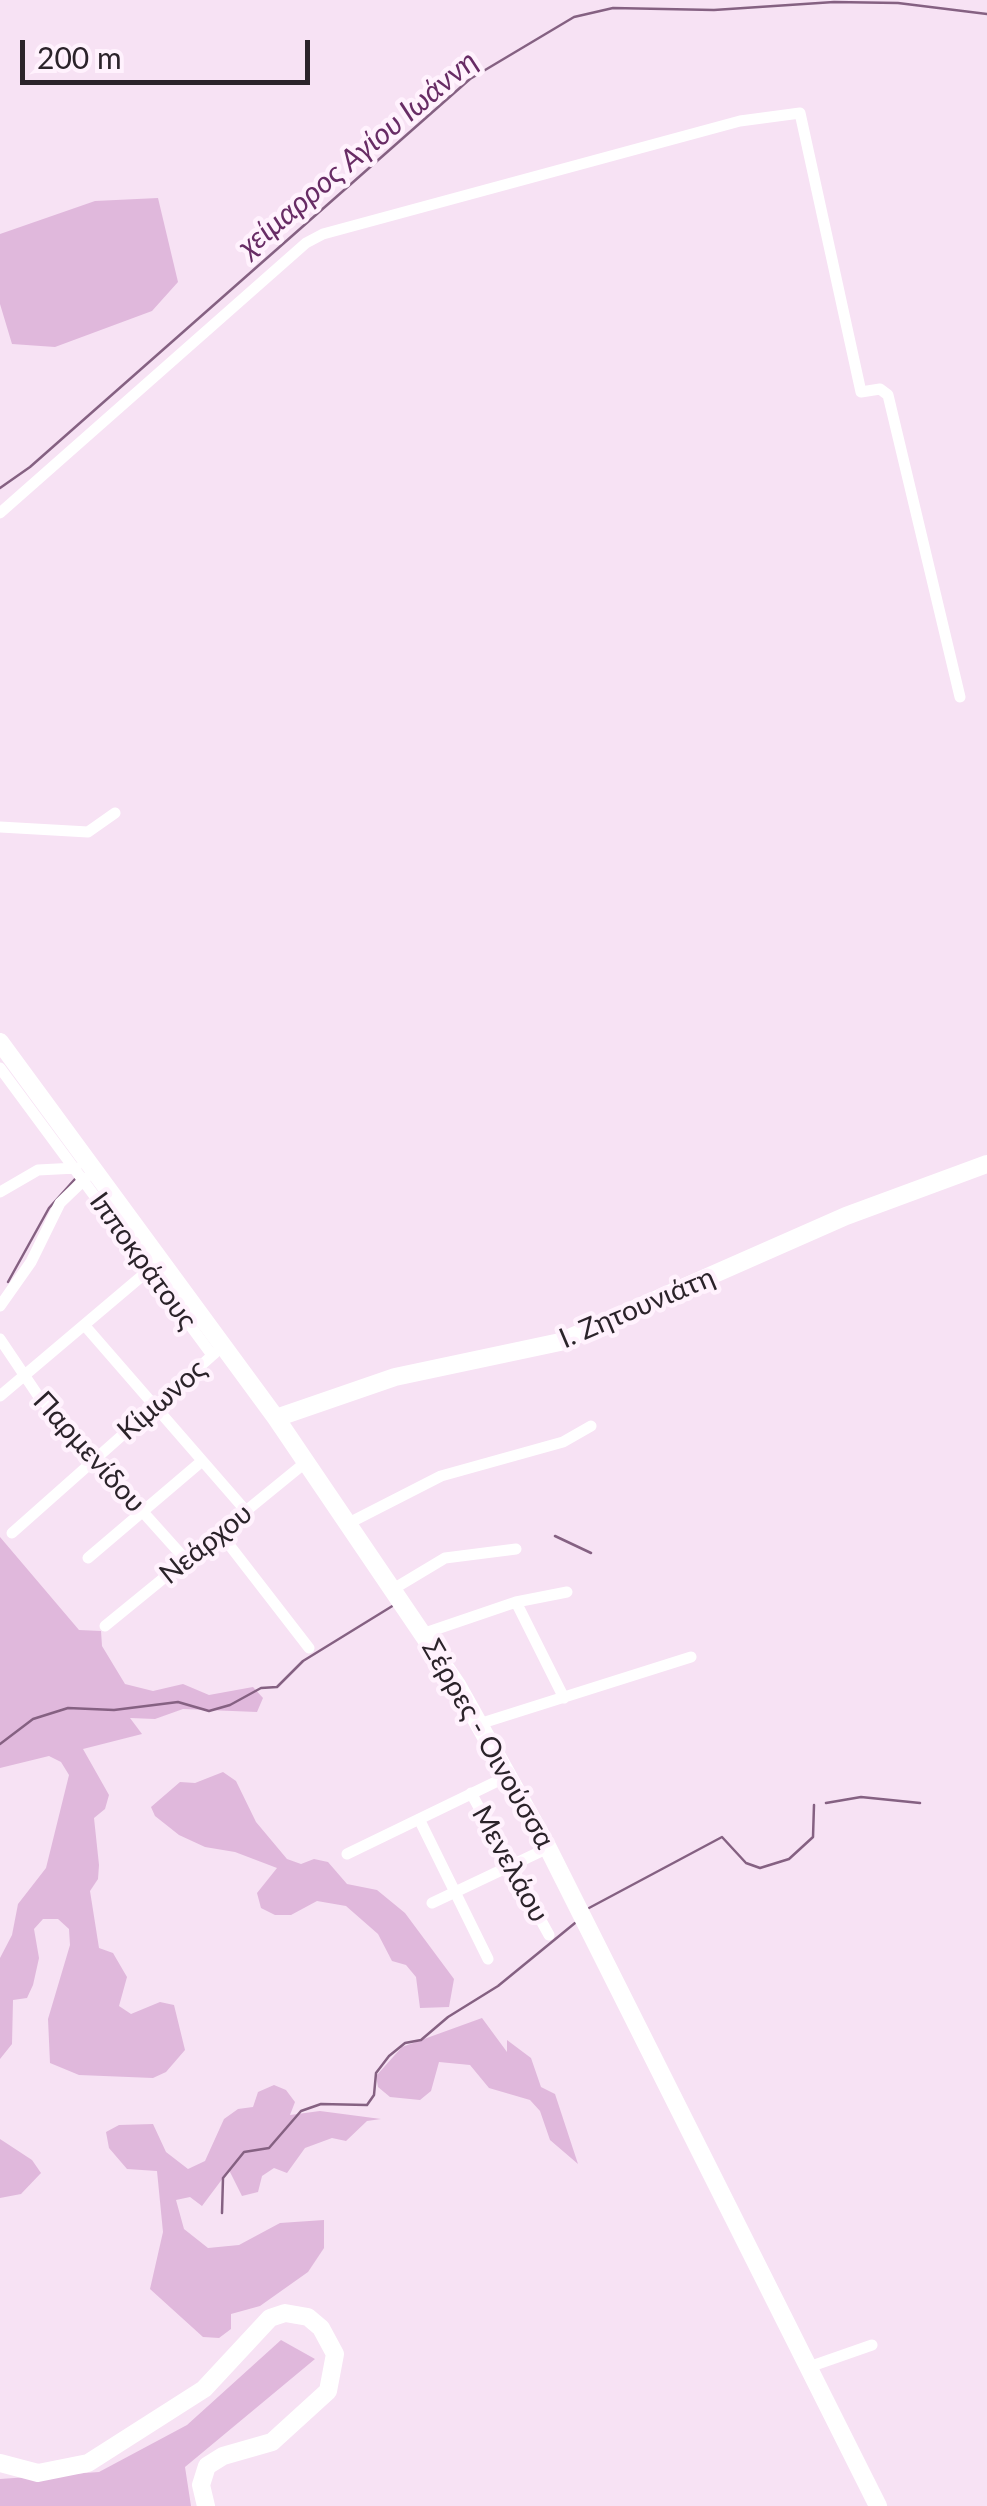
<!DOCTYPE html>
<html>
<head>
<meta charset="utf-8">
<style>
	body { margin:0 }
	#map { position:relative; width:987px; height:2506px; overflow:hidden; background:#f7e2f4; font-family:Lato,sans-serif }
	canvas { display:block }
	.scale { position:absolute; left:20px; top:40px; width:290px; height:45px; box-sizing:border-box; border:5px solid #2b232a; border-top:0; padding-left:12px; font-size:30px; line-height:35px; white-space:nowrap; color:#2b232a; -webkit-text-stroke:8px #fff2fd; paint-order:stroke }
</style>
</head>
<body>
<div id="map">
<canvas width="987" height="2506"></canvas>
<div class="scale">200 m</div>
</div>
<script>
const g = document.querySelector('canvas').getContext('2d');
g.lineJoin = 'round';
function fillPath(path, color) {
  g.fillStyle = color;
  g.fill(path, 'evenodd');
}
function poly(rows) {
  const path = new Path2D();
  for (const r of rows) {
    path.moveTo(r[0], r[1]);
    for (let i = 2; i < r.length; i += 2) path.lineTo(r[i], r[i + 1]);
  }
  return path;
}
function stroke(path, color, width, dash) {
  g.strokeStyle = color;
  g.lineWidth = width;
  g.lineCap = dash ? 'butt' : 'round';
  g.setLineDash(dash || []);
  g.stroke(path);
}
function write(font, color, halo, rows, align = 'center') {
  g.font = font + ' Lato,sans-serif';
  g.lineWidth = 9;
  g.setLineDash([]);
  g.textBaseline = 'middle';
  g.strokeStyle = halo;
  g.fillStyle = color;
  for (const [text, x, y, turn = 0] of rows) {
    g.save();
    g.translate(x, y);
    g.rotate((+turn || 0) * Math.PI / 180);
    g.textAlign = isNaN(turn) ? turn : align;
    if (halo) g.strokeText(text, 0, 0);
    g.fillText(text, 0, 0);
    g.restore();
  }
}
fillPath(poly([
	[158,198,178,282,152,311,55,347,12,344,0,304,0,234,95,201],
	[0,1537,79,1630,101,1631,102,1646,125,1684,153,1691,183,1684,209,1695,253,1687,263,1698,257,1712,183,1709,155,1719,130,1718,142,1734,83,1749,109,1795,105,1809,94,1818,99,1865,98,1879,90,1891,99,1948,113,1953,127,1977,119,2006,131,2014,160,2002,174,2005,185,2050,166,2072,153,2078,79,2075,50,2063,48,2019,70,1945,69,1929,58,1919,43,1919,34,1929,39,1958,33,1985,27,1998,13,2000,12,2044,0,2059,0,1958,12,1935,18,1904,46,1868,69,1775,61,1762,49,1756,0,1768],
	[223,1772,236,1781,256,1822,287,1859,301,1864,314,1859,328,1862,347,1884,377,1890,405,1913,454,1979,449,2007,420,2008,416,1977,406,1965,392,1961,378,1934,346,1906,317,1901,291,1915,275,1915,261,1908,257,1893,277,1868,235,1852,205,1847,179,1835,155,1816,151,1807,180,1782,195,1783],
	[482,2018,507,2052,507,2040,531,2058,541,2087,555,2094,578,2164,550,2140,540,2111,530,2100,489,2088,470,2065,439,2062,431,2091,420,2100,390,2097,378,2087,376,2076,402,2047],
	[274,2085,286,2090,295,2102,290,2115,320,2111,381,2119,367,2121,346,2141,332,2138,305,2148,287,2173,274,2168,262,2176,258,2192,242,2196,229,2170,202,2206,190,2197,176,2200,184,2229,208,2248,239,2245,280,2223,324,2220,324,2248,308,2272,260,2306,231,2314,231,2329,219,2338,203,2337,150,2289,163,2232,157,2171,127,2169,109,2148,106,2132,119,2125,153,2124,166,2152,188,2169,205,2161,224,2119,238,2109,253,2107,258,2092],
	[0,2139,32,2160,41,2173,21,2194,0,2198],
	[281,2340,315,2359,185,2467,191,2506,0,2506,0,2479,99,2472,187,2425]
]), '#e0b8dc');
stroke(poly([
	[0,488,30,467,470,79,574,17,613,8,714,10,834,2,898,3,987,14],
	[8,1282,49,1208,75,1179],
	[555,1536,591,1553],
	[0,1744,33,1719,68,1708,114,1710,178,1702,209,1711,230,1705,261,1688,277,1687,303,1661,394,1605],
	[826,1803,861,1797,920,1803],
	[589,1908,722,1837,746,1863,760,1868,789,1859,813,1837,814,1805],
	[222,2213,223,2178,244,2152,269,2148,301,2111,321,2104,367,2105,374,2095,376,2073,389,2056,405,2043,421,2040,448,2017,498,1986,575,1923]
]), '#856182', 2.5);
stroke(poly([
	[0,513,306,243,323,234,740,121,800,113,861,392,880,389,888,395,960,697],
	[0,827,88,832,115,813],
	[0,1068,212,1355],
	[0,1192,38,1170,76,1168],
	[0,1306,31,1262,60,1203,86,1178],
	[86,1327,246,1511],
	[0,1339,37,1394,186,1560],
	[0,1396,149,1270],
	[349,1523,441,1476,563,1442,591,1426],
	[12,1533,215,1353],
	[220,1533,309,1648],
	[88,1558,202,1461],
	[395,1588,445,1558,516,1549],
	[516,1602,564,1698],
	[105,1626,306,1462],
	[425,1633,516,1602,567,1592],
	[479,1724,691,1657],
	[471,1793,549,1935],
	[419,1819,488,1959],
	[347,1854,508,1776],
	[432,1903,548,1848],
	[809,2367,872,2345]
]), '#fff', 11);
stroke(poly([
	[0,1042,276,1418,457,1685,548,1848,878,2506],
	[276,1418,395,1377,560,1342,846,1216,987,1164],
	[0,2463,38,2473,88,2463,204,2389,270,2318,285,2313,308,2317,321,2328,335,2354,328,2391,272,2442,223,2456,207,2466,201,2485,206,2506]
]), '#fff', 18);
write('28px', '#2b232a', '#fff2fd', [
	["Ιπποκράτους",143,1261,54],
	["Ι. Ζητουνιάτη",637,1308,-23],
	["Κίμωνος",162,1400,-41],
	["Παρμενίδου",89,1452,48],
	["Νεάρχου",206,1544,-39],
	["Σέρρες - Οινούσσα",488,1744,60],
	["Μενελάου",510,1864,61]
]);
write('italic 30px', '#682c65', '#fff2fd', [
	["χείμαρρος Αγίου Ιωάννη",358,154,-40]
]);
</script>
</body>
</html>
